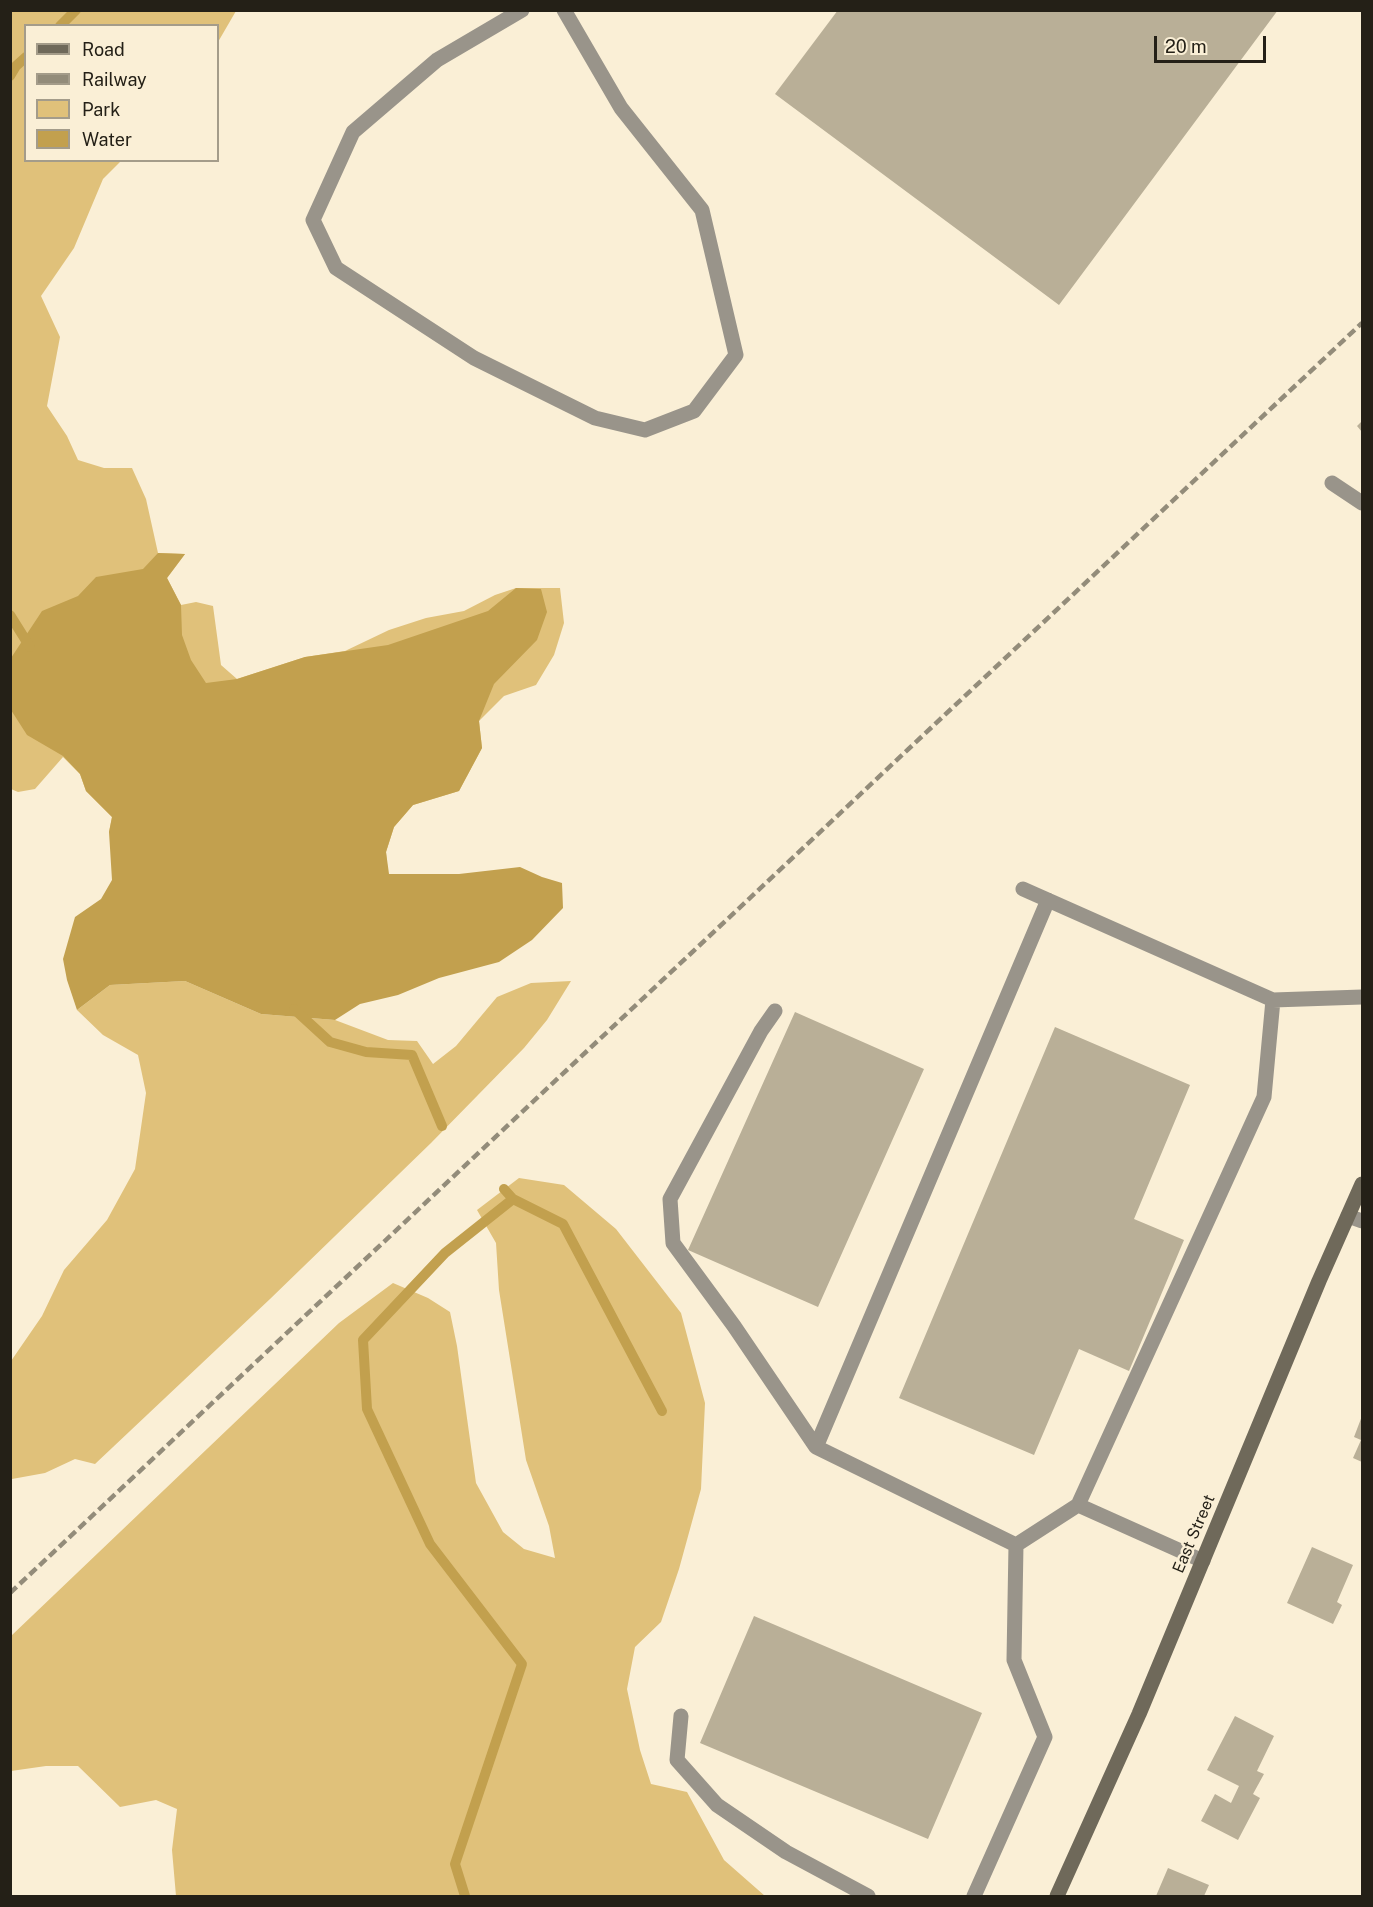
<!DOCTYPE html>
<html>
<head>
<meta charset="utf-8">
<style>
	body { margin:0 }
	#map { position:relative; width:1373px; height:1907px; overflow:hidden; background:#faefd6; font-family:"Public Sans",sans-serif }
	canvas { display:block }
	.frame { position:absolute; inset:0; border:12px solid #242017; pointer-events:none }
	.legend { position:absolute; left:24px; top:24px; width:195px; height:138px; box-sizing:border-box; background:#faefd6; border:2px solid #a49c8a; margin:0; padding:8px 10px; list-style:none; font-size:18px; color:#242017 }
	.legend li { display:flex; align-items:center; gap:12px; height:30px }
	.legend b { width:30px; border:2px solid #a49c8a }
	.scale { position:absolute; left:1154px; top:36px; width:112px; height:27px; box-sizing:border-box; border:3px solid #242017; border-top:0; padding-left:8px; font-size:18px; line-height:21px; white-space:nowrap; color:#242017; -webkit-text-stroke:4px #faefd6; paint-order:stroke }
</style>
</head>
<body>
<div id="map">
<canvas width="1373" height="1907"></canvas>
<div class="frame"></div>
<ul class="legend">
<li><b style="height:8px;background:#6f695a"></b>Road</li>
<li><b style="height:8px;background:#938c7a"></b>Railway</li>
<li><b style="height:16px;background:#e0c17a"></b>Park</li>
<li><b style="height:16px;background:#c2a04e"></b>Water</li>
</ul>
<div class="scale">20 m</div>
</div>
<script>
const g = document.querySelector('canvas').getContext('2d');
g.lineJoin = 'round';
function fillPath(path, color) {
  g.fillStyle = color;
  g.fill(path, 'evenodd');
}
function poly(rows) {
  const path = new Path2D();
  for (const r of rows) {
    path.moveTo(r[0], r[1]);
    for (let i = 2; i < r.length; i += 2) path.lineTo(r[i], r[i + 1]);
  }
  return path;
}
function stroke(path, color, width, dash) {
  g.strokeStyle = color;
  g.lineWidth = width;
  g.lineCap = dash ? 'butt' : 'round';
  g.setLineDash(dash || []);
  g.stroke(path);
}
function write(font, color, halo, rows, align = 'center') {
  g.font = font + ' "Public Sans",sans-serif';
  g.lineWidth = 5;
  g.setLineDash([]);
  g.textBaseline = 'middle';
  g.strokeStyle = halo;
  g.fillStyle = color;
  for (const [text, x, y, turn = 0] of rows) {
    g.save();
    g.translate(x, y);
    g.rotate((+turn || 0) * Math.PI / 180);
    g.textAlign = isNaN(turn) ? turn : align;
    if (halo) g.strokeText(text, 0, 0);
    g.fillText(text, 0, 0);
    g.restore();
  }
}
fillPath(poly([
	[11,11,236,11,218,42,218,26,26,26,26,160,121,161,103,179,74,248,41,296,60,337,47,406,67,436,78,460,104,468,132,468,146,499,158,553,185,554,167,578,181,605,196,602,213,606,221,665,237,679,305,657,345,651,389,630,426,618,464,611,495,595,516,588,560,588,564,623,554,655,536,685,504,696,479,721,482,748,459,791,413,805,394,827,386,852,388,874,109,832,112,817,86,791,80,774,63,757,35,789,18,792,11,789],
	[185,981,261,1014,335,1020,388,1040,417,1041,433,1064,456,1046,497,997,531,983,571,981,547,1020,524,1048,431,1143,270,1299,95,1464,75,1459,45,1473,12,1479,11,1478,11,1361,42,1316,64,1270,107,1220,135,1169,146,1093,138,1055,103,1035,77,1010,110,985],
	[519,1178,564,1185,616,1229,681,1313,705,1403,701,1489,679,1569,661,1622,635,1647,627,1689,640,1750,651,1784,687,1792,724,1860,765,1896,176,1896,172,1850,177,1809,156,1800,120,1807,78,1766,46,1766,11,1771,11,1636,339,1323,393,1283,428,1298,450,1312,457,1346,476,1483,503,1532,524,1549,555,1558,549,1526,526,1460,499,1290,496,1243,477,1210]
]), '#e0c17a');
fillPath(poly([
	[158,553,185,554,167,578,181,605,182,635,191,660,206,683,237,679,305,657,388,645,488,611,516,588,541,589,547,612,537,640,494,684,479,721,482,748,459,791,413,805,394,827,386,852,389,874,459,874,520,867,542,877,562,883,563,908,532,940,499,962,439,978,398,995,360,1004,335,1020,261,1014,185,981,110,985,77,1010,67,980,63,959,75,917,101,899,112,880,109,832,112,817,86,791,80,774,63,756,27,735,11,710,11,658,42,611,78,596,96,577,143,569]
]), '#c2a04e');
stroke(poly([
	[60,26,76,10],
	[10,76,16,66,26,57],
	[10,615,30,647],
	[294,1009,330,1042,366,1052,412,1055,442,1126],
	[504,1189,513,1199,563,1224,662,1411],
	[465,1896,455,1864,522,1664,430,1544,367,1409,363,1340,445,1253,513,1199]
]), '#c2a04e', 10);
fillPath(poly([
	[838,10,1278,10,1059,305,775,94],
	[1362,421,1362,432,1357,426],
	[795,1012,924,1069,818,1307,688,1250],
	[1055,1027,1190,1085,1134,1219,1184,1240,1129,1371,1079,1349,1034,1455,899,1398],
	[1362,1416,1362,1462,1353,1458,1361,1440,1354,1437],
	[1312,1547,1353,1565,1337,1602,1342,1605,1333,1624,1287,1603],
	[754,1616,982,1713,928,1839,700,1743],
	[1235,1716,1274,1736,1257,1771,1264,1774,1253,1794,1260,1798,1238,1840,1201,1821,1215,1794,1231,1803,1239,1786,1207,1770],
	[1168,1868,1209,1885,1204,1896,1156,1896]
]), '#b9af97');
stroke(poly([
	[522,10,437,60,353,132,313,220,336,268,474,358,595,418,645,430,694,411,736,355,702,210,621,108,564,10],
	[1332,483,1362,503],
	[1023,889,1273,1000],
	[1048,900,816,1447,1016,1545,1078,1505],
	[775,1011,761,1031,670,1199,673,1243,734,1326,816,1447],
	[1203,1561,1078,1505,1264,1097,1273,1000,1362,997],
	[681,1716,677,1760,717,1805,786,1852,868,1896],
	[974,1896,1045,1737,1014,1660,1016,1545]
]), '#99948a', 15);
stroke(poly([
	[1348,1216,1362,1221]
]), '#99948a', 15);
stroke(poly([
	[1057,1896,1139,1714,1319,1281,1362,1184]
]), '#6f695a', 15);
stroke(poly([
	[10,1593,1362,323]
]), '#938c7a', 4.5, [9, 4.5]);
write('16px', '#242017', '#faefd6', [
	["East Street",1194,1534,-67]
]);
</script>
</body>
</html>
